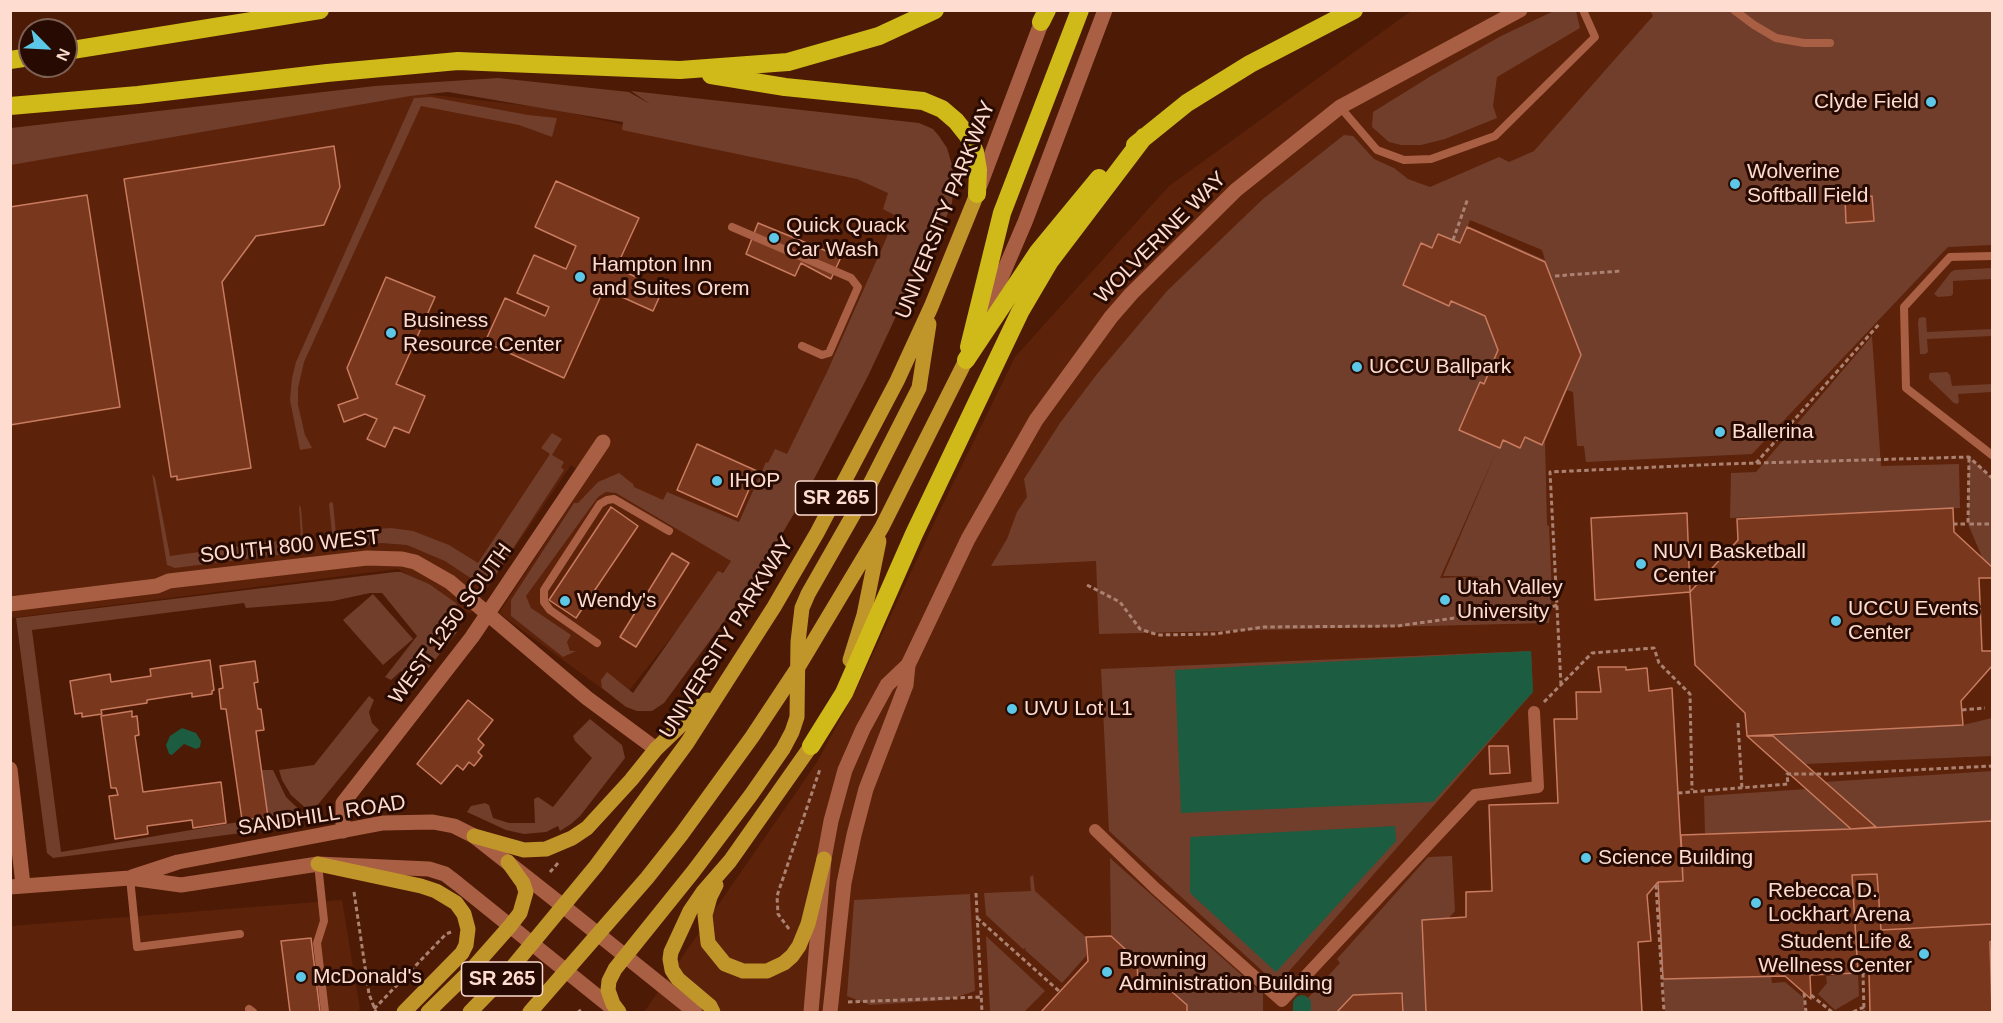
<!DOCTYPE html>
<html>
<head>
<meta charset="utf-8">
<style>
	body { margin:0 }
	#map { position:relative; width:2003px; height:1023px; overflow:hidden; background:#4d1a05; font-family:Helvetica,sans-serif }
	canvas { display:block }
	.frame { position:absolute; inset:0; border:12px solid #fedcd0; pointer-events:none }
	.north { position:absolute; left:18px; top:18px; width:60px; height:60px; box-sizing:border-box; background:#270b02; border:2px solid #7d5f54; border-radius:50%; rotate:114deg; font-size:16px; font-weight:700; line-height:24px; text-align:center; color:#fedcd0 }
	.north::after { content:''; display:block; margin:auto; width:21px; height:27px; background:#5dc7e8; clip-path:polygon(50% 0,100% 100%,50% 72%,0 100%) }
</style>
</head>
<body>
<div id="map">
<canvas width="2003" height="1023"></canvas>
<div class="frame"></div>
<div class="north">N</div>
</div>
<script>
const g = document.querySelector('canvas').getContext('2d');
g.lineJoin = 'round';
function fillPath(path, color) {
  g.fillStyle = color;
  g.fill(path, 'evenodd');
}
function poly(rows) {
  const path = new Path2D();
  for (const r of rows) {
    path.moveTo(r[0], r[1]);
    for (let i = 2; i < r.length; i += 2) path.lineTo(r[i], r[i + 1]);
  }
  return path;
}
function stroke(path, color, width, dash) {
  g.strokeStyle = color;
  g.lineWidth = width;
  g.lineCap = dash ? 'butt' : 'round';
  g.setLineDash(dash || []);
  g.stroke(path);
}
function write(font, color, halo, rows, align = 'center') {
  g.font = font + ' Helvetica,sans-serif';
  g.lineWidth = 6;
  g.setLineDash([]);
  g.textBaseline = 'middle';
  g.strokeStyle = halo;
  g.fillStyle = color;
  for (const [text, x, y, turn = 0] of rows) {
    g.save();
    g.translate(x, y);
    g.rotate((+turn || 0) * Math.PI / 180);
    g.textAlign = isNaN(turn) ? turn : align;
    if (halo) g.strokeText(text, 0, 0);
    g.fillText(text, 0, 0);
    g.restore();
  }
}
fillPath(poly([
	[1411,11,1992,11,1992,1012,644,1012,817,762,855,692,941,508,1015,357,1169,186],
	[398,91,548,108,908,188,760,525,620,702,499,613,588,478,571,465,470,614,398,569,11,618,11,160],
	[342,900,360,1009,357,1012,11,1012,11,926]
]), '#5c220a');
fillPath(poly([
	[1556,10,1576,11,1580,28,1497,77,1493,106,1497,118,1445,139,1421,145,1401,145,1389,142,1372,127,1373,112,1431,76,1501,36],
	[1650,11,1992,11,1992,245,1948,247,1943,252,1752,454,1586,462,1584,446,1577,446,1573,392,1567,390,1545,441,1547,525,1549,526,1552,594,1549,623,1099,634,1096,561,991,566,1007,539,1017,512,1027,497,1024,479,1060,423,1097,374,1167,291,1263,199,1344,135,1353,136,1374,159,1394,168,1408,179,1430,187,1499,157,1509,162,1534,151,1653,16],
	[1470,220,1542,250,1545,260,1468,226],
	[1497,450,1443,576,1485,576,1440,578],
	[498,78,629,92,650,104,631,91,919,123,933,129,939,136,947,148,952,165,954,183,952,203,928,262,906,295,868,376,813,481,782,534,734,608,664,703,652,711,637,711,626,707,602,688,601,680,607,672,633,693,718,571,723,573,731,561,616,493,606,492,598,497,526,596,531,608,571,635,567,642,570,651,576,651,563,657,511,616,511,600,574,503,578,503,598,482,619,473,633,484,634,487,663,500,667,492,739,522,766,462,768,463,775,449,787,454,827,372,896,216,883,209,888,193,857,179,622,130,623,122,448,92,410,96,11,165,11,128,375,86],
	[431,97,528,115,557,118,552,137,519,125,421,106,304,362,298,388,298,405,305,435,312,448,300,450,290,400,292,378,296,362,414,98],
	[1992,268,1992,279,1953,281,1953,294,1951,296,1938,297,1934,294,1951,272,1955,270],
	[1923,317,1926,318,1927,332,1992,329,1992,336,1927,339,1928,352,1925,354,1920,354,1918,322,1919,318],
	[1872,336,1881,466,1959,464,1960,508,1730,518,1731,473,1756,472],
	[1947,372,1950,375,1952,386,1992,384,1992,392,1958,394,1959,402,1957,404,1954,403,1929,379,1929,375,1930,373],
	[552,433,562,439,552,455,564,462,561,467,564,470,497,573,491,579,475,581,445,561,407,545,382,543,340,549,336,547,333,542,329,504,331,502,333,503,336,534,362,530,391,528,413,531,449,545,478,563,550,454,541,448],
	[1969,457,1992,478,1992,567,1982,557,1968,524],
	[152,474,155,478,170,556,301,538,299,505,301,508,304,548,300,552,175,568,167,565],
	[395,572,401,572,429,584,456,603,460,610,459,624,455,630,457,632,416,684,401,671,391,680,385,677,417,636,382,593,370,593,333,601,246,608,244,603,32,630,61,852,268,817,262,770,273,770,286,797,304,814,294,826,53,858,47,853,16,618],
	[373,594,413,639,383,665,343,620],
	[1531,651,1533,692,1284,977,1270,978,1109,831,1101,669],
	[369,696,374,700,369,712,372,723,379,730,311,813,291,795,282,780,279,770,314,765],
	[1992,718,1992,756,1804,764,1773,736,1963,725],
	[590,719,622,745,625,758,580,816,571,824,560,831,558,826,546,832,524,834,506,830,467,812,471,806,485,803,489,805,493,818,509,823,535,823,534,799,538,797,553,807,592,758,575,741,573,736],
	[1992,771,1992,821,1876,827,1824,782],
	[1807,789,1851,829,1705,834,1704,796],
	[1452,856,1455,911,1448,919,1422,921,1426,1012,1404,1012,1403,994,1353,995,1337,1012,1306,1012,1306,1000,1340,963,1337,959,1428,857],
	[1110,858,1263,994,1263,1012,1187,1012,1187,1005,1162,983,1138,984,1137,960,1111,936],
	[1033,875,1035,891,1086,937,1086,956,1062,983,1025,950,1026,948,1023,949,986,915,984,893,1031,891,1030,877],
	[970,894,975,991,948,1000,870,1005,847,996,854,900],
	[986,936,1045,991,1024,1012,992,1012,990,1011],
	[1858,973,1859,996,1835,1010,1818,994,1827,983,1826,976],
	[1771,976,1772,983,1785,982,1804,998,1805,1012,1665,1012,1663,979]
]), '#713e2b');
fillPath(poly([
	[1531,651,1533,692,1433,802,1181,813,1175,670],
	[182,728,196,733,201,741,200,747,196,749,184,744,172,755,169,754,166,745,170,736],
	[1395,826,1396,841,1276,972,1190,893,1190,837]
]), '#1c5c40');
stroke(poly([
	[1302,1004,1302,1012]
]), '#1c5c40', 18);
const building = poly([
	[334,146,340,187,324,225,256,236,222,282,251,468,177,480,177,476,171,477,124,179,334,146],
	[556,181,639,218,616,268,663,289,653,311,604,289,564,378,485,342,505,298,545,316,549,307,517,293,534,255,566,269,576,246,535,227,556,181],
	[87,195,120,407,10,425,10,207,87,195],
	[1872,196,1874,221,1846,223,1845,198,1872,196],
	[758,223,841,257,831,279,801,263,795,276,746,254,758,223],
	[1467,227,1545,262,1581,355,1542,445,1525,437,1520,448,1503,440,1500,448,1459,430,1480,382,1484,384,1498,350,1485,316,1451,301,1449,306,1403,285,1421,243,1432,248,1438,234,1460,243,1467,227],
	[386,277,435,297,396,384,425,396,409,433,394,427,385,447,367,439,377,419,365,414,344,422,338,405,358,398,347,368,386,277],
	[697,444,757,471,737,517,677,490,697,444],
	[611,507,638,526,576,618,549,600,611,507],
	[1953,508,1954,532,1992,567,1992,578,1979,578,1982,651,1992,651,1992,666,1961,701,1963,725,1747,736,1745,713,1695,665,1690,592,1738,540,1737,519,1953,508],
	[1687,513,1690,592,1595,600,1591,518,1687,513],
	[672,553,689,563,636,647,620,637,672,553],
	[210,660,214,690,212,691,212,694,192,697,192,693,147,700,147,703,101,710,102,714,82,717,82,713,75,714,70,681,110,674,111,682,151,676,150,669,210,660],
	[255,661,258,682,254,683,258,709,261,709,264,730,256,731,268,817,242,820,226,709,221,709,219,689,223,688,220,666,255,661],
	[1598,667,1626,667,1626,670,1647,668,1649,691,1672,688,1683,881,1658,882,1647,895,1651,941,1638,942,1642,1012,1426,1012,1422,920,1466,917,1466,892,1492,891,1489,805,1558,803,1554,719,1577,719,1576,692,1601,692,1598,667],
	[468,700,493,720,478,739,484,745,478,752,482,756,474,766,469,762,463,770,457,765,441,784,417,764,468,700],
	[132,711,132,717,137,716,139,735,135,736,143,792,221,782,226,823,193,828,192,820,147,826,148,834,115,839,109,796,118,795,116,788,111,788,101,716,132,711],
	[1747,736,1773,736,1876,827,1851,829,1747,736],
	[1489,746,1508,746,1510,773,1490,774,1489,746],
	[1992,821,1992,924,1881,930,1877,874,1852,875,1858,973,1810,975,1811,999,1785,976,1663,979,1658,882,1683,881,1681,835,1851,829,1992,821],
	[1877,874,1881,930,1992,924,1992,941,1990,942,1992,1012,1870,1012,1869,973,1858,973,1852,875,1877,874],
	[1111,936,1137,960,1138,984,1162,983,1187,1005,1187,1012,1041,1012,1088,961,1086,937,1111,936],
	[311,938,320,1012,290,1012,281,941,311,938],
	[1402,993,1403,1012,1337,1012,1353,995,1402,993]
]);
fillPath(building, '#79381e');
stroke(building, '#c87b5f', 1.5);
stroke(poly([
	[1453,240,1468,198],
	[1555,276,1621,271],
	[1969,458,1968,524,1992,524],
	[1756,463,1880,323],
	[1953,524,1968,524],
	[1087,585,1120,602,1140,629,1158,635,1214,634,1264,627,1397,626,1484,614,1527,616,1557,605],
	[1561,685,1550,472,1723,464,1969,457,1992,478],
	[1544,702,1592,653,1654,648,1659,663,1690,694,1692,790],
	[1962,710,1985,708],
	[1738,723,1742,789],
	[1678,793,1788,784,1787,774,1833,774,1992,766],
	[550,872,559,862],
	[1656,885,1664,1012],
	[354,892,369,994,376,1012],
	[976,893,982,1012],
	[977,918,1059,991],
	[789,929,778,914,777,896,820,769],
	[1863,973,1864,1012],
	[1804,993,1806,1012],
	[1811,995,1832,1012],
	[848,1002,981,997],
	[374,1009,446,934,451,932],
	[578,1012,581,1010],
	[1853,1012,1864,1007]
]), '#ab8271', 3, [4.5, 3]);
stroke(poly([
	[1734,10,1754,25,1776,38,1804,43,1830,43],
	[1340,107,1377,150,1404,160,1431,159,1495,136,1595,37,1583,10],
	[732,227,851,278,858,287,829,353,822,355,802,346],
	[1992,256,1950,257,1904,307,1906,388,1992,455],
	[597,643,550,610,544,602,544,590,600,504,607,500,614,499,669,531],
	[318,864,324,921,317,943,325,1012],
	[130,878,137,947,240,934],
	[249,1009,253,1012]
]), '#a95f44', 8);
stroke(poly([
	[1095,830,1155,888,1282,1001,1475,795,1538,787,1534,712]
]), '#a95f44', 12);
stroke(poly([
	[10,604,157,586,169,581,367,558,402,559,415,562,450,582,587,698,656,749],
	[10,769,23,885],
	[343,831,343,803,472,637,603,442]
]), '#a95f44', 15);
stroke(poly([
	[132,877,178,862,383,823,433,822,454,826,474,836,563,906],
	[10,887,130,878,181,885,318,864,429,869,445,874,458,884,617,1012]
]), '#a95f44', 15);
stroke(poly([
	[980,185,1045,13],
	[980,327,1025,222,1105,10],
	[563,906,695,1012],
	[811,1012,824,859,831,821,845,770,863,729,887,685,908,665,968,539,1036,420,1111,317,1131,294,1236,190,1340,107,1520,10],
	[830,1012,844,883,854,835,866,789,906,685,908,665]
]), '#a95f44', 15);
stroke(poly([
	[850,660,864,615,879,541],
	[474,836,524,850,546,849,572,838,587,828,631,780,656,749,707,700],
	[318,864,421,886,436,891,456,903,464,914,468,929,466,945,462,953,404,1012],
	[716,885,710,897,705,915,708,943,725,964,743,971,767,971,784,963,792,956,799,946,808,924,824,859],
	[428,1012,472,969,510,926,520,913,526,892,523,883,508,862],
	[470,1012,505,976,596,866,642,804,687,743,774,607,817,533,897,381,931,307,977,194],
	[530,1012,647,878,681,835,752,737,797,669,882,527,966,360],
	[619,1012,613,1004,608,990,609,981,615,969,693,872,751,795,783,749,792,732,797,717,798,642,802,608,808,594,865,494,919,388,929,324],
	[713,1012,710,1006,678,979,672,970,670,959,671,952,690,911,703,892,730,861,811,746,816,737]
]), '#c0962a', 15);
stroke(poly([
	[1041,22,1047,10],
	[66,51,320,10],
	[10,60,30,57],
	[711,75,785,87,923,101,942,109,956,121,968,136,975,152,978,170,977,194],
	[10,106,138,95,327,73,458,61,680,70,788,62,879,36,935,10],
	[1135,145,1187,103,1250,64,1354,10],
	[969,347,1002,213,1080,10],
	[966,360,1038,252,1099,178],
	[811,746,844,693,914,534,1020,312,1050,261,1144,137]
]), '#cfba19', 18);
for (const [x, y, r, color] of [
	[1931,102,6,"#5dc7e8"],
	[1735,184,6,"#5dc7e8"],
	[774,238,6,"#5dc7e8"],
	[580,277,6,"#5dc7e8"],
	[391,333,6,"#5dc7e8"],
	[1357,367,6,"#5dc7e8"],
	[1720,432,6,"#5dc7e8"],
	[717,481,6,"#5dc7e8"],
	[1641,564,6,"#5dc7e8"],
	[1445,600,6,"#5dc7e8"],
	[565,601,6,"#5dc7e8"],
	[1836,621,6,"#5dc7e8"],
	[1012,709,6,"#5dc7e8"],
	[1586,858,6,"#5dc7e8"],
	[1756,903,6,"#5dc7e8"],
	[1924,954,6,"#5dc7e8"],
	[1107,972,6,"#5dc7e8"],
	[301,977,6,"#5dc7e8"]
]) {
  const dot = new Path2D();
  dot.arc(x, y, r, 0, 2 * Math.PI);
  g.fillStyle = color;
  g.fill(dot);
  stroke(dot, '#270b02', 2);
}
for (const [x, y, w] of [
	[836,498,81],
	[502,979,81]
]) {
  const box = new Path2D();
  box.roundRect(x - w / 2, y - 17, w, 34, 4.5);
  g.fillStyle = '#270b02';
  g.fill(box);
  stroke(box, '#fedcd0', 1.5);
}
write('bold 20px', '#fedcd0', null, [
	["SR 265",836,498],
	["SR 265",502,979]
]);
write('21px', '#fedcd0', '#270b02', [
	["Clyde Field",1919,102,"right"],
	["Wolverine",1747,172],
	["Softball Field",1747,196],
	["Quick Quack",786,226],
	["Car Wash",786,250],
	["Hampton Inn",592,265],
	["and Suites Orem",592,289],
	["Business",403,321],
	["Resource Center",403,345],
	["UCCU Ballpark",1369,367],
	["Ballerina",1732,432],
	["IHOP",729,481],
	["NUVI Basketball",1653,552],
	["Center",1653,576],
	["Utah Valley",1457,588],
	["University",1457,612],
	["Wendy's",577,601],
	["UCCU Events",1848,609],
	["Center",1848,633],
	["UVU Lot L1",1024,709],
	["Science Building",1598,858],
	["Rebecca D.",1768,891],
	["Lockhart Arena",1768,915],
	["Student Life &",1912,942,"right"],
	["Wellness Center",1912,966,"right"],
	["Browning",1119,960],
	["Administration Building",1119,984],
	["McDonald's",313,977]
], 'left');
write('21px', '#fedcd0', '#270b02', [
	["UNIVERSITY PARKWAY",946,210,-68],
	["WOLVERINE WAY",1161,238,-45],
	["SOUTH 800 WEST",290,547,-6],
	["WEST 1250 SOUTH",451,624,-54],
	["UNIVERSITY PARKWAY",727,638,-58],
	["SANDHILL ROAD",322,816,-9]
]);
</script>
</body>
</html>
